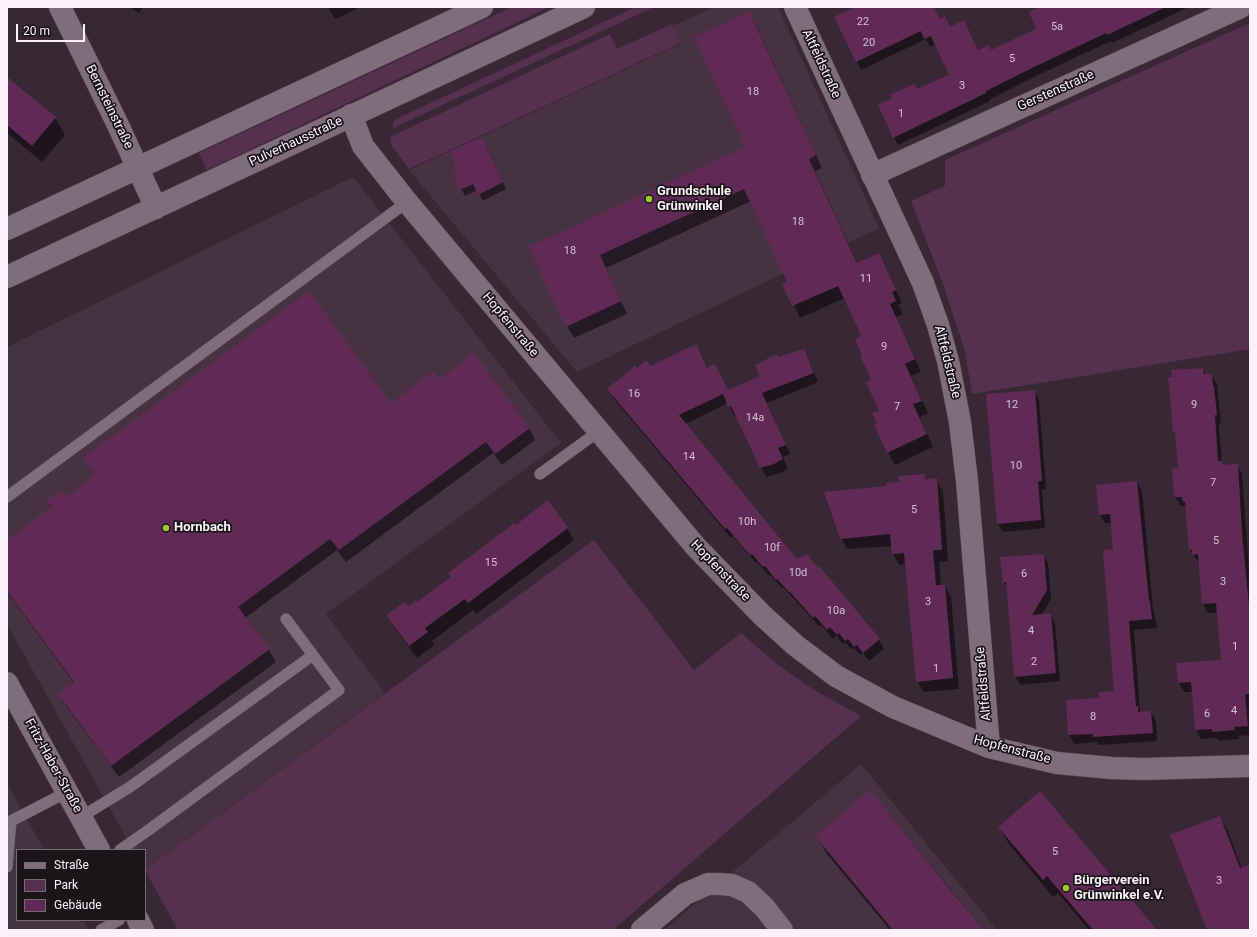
<!DOCTYPE html>
<html>
<head>
<meta charset="utf-8">
<style>
	body { margin:0 }
	#map { position:relative; width:1257px; height:937px; overflow:hidden; background:#382834; font-family:Roboto,sans-serif }
	canvas { display:block }
	.frame { position:absolute; inset:0; border:8px solid #fbf1f8; pointer-events:none }
	.legend { position:absolute; left:16px; top:849px; width:130px; height:72px; box-sizing:border-box; background:#1b1419; border:1px solid #756c72; margin:0; padding:5px 7px; list-style:none; font-size:12px; color:#fbf1f8 }
	.legend li { display:flex; align-items:center; gap:8px; height:20px }
	.legend b { width:20px; border:1px solid #756c72 }
	.scale { position:absolute; left:16px; top:24px; width:69px; height:18px; box-sizing:border-box; border:2px solid #fbf1f8; border-top:0; padding-left:5px; font-size:12px; line-height:14px; white-space:nowrap; color:#fbf1f8; -webkit-text-stroke:3px #1b1419; paint-order:stroke }
</style>
</head>
<body>
<div id="map">
<canvas width="1257" height="937"></canvas>
<div class="frame"></div>
<ul class="legend">
<li><b style="height:5px;background:#7f6d7b"></b>Straße</li>
<li><b style="height:11px;background:#56314f"></b>Park</li>
<li><b style="height:11px;background:#5f2b56"></b>Gebäude</li>
</ul>
<div class="scale">20 m</div>
</div>
<script>
const g = document.querySelector('canvas').getContext('2d');
g.lineJoin = 'round';
function fillPath(path, color) {
  g.fillStyle = color;
  g.fill(path, 'evenodd');
}
function poly(rows) {
  const path = new Path2D();
  for (const r of rows) {
    path.moveTo(r[0], r[1]);
    for (let i = 2; i < r.length; i += 2) path.lineTo(r[i], r[i + 1]);
  }
  return path;
}
function stroke(path, color, width, dash) {
  g.strokeStyle = color;
  g.lineWidth = width;
  g.lineCap = dash ? 'butt' : 'round';
  g.setLineDash(dash || []);
  g.stroke(path);
}
function write(font, color, halo, rows, align = 'center') {
  g.font = font + ' Roboto,sans-serif';
  g.lineWidth = 3.5;
  g.setLineDash([]);
  g.textBaseline = 'middle';
  g.strokeStyle = halo;
  g.fillStyle = color;
  for (const [text, x, y, turn = 0] of rows) {
    g.save();
    g.translate(x, y);
    g.rotate((+turn || 0) * Math.PI / 180);
    g.textAlign = isNaN(turn) ? turn : align;
    if (halo) g.strokeText(text, 0, 0);
    g.fillText(text, 0, 0);
    g.restore();
  }
}
fillPath(poly([
	[714,7,778,7,879,228,577,372,409,170,680,44,673,26],
	[353,177,561,443,326,614,385,693,145,870,145,850,133,850,7,624,7,347],
	[861,764,997,930,664,930],
	[7,783,44,850,17,850,17,920,83,920,89,930,7,930]
]), '#473242');
fillPath(poly([
	[512,7,549,7,207,170,199,153],
	[636,7,654,7,393,128,393,123,396,119],
	[1250,23,1250,349,972,394,965,351,943,284,911,201,945,186,945,160],
	[672,24,680,43,409,169,391,145,390,137,610,34,617,49],
	[594,540,694,670,741,633,778,665,814,690,861,716,613,930,178,930,145,870]
]), '#56314f');
fillPath(poly([
	[130,7,143,7,139,13],
	[328,7,361,7,335,19],
	[858,7,934,7,940,20,950,28,964,21,979,51,991,51,1037,29,1042,7,1189,7,1112,43,1111,41,1036,76,989,100,990,101,898,145,894,137,951,75,936,44,930,47,926,39,861,70,836,17],
	[749,13,756,25,822,168,815,171,858,264,878,254,902,303,898,305,903,314,896,317,921,372,911,376,928,413,920,417,933,447,895,465,888,452,878,424,880,410,873,380,863,355,862,335,845,298,800,318,784,285,788,283,751,201,606,268,627,314,574,338,567,326,530,247,746,147],
	[7,79,55,118,65,135,42,162,7,133],
	[486,145,506,189,483,201,477,190,465,196,461,189,458,172],
	[804,350,809,360,818,382,767,403,790,454,783,457,788,469,780,473,766,477,736,415,734,416,728,403,685,424,797,560,818,569,819,568,879,640,884,649,869,661,863,653,860,655,854,648,851,649,845,642,843,644,836,635,833,639,821,625,819,626,783,587,782,588,770,575,769,576,757,562,756,563,733,536,731,538,614,399,609,390,636,369,651,367,701,355,708,369,728,392,761,376,778,358],
	[1203,369,1206,375,1211,375,1217,384,1221,424,1219,424,1222,465,1223,466,1237,465,1242,474,1250,583,1250,735,1239,736,1239,739,1219,741,1217,738,1201,739,1196,730,1192,692,1184,692,1179,683,1222,660,1217,613,1208,613,1203,604,1200,564,1190,550,1186,506,1181,506,1175,497,1173,470,1180,469,1176,436,1174,432],
	[439,380,529,428,535,440,502,465,493,453,346,562,337,550,245,618,269,650,276,662,119,777,66,706,59,694,74,683,7,592,7,541,51,508,47,502,66,497,95,476,84,458,391,404],
	[1034,391,1039,399,1046,489,1042,490,1045,528,1003,532,998,524],
	[925,475,928,480,936,479,943,491,948,561,939,562,941,586,945,586,951,597,959,689,924,692,917,681,906,564,899,565,893,553,892,546,847,549,841,538,888,487],
	[1137,482,1142,490,1153,608,1157,628,1134,630,1140,713,1151,712,1156,721,1157,741,1099,745,1097,742,1074,744,1069,735,1067,701,1100,699,1115,692,1114,550,1112,523,1105,523,1100,515],
	[515,526,567,528,574,540,476,614,473,610,432,641,434,645,417,658,395,628,388,616,417,603,452,578],
	[1043,555,1048,563,1051,599,1042,615,1050,614,1055,623,1060,681,1020,685,1015,676,1008,589,1004,583],
	[870,791,984,930,890,930,826,853,817,836],
	[1219,817,1227,829,1242,869,1250,866,1250,930,1208,930],
	[999,827,1156,930,1089,930,1058,893,1053,897,1009,844]
]), '#0007');
fillPath(poly([
	[855,7,934,7,940,19,945,16,950,27,964,20,978,50,989,45,991,50,1036,29,1029,12,1040,7,1166,7,1107,35,1106,33,1032,68,986,91,986,93,893,138,878,105,892,98,890,95,914,84,917,89,949,75,931,36,924,39,921,31,856,62,834,17],
	[749,11,816,155,809,159,857,263,879,253,896,290,892,292,896,301,890,304,915,359,905,364,922,401,913,404,927,434,887,453,874,425,877,424,872,413,879,410,866,383,871,379,860,356,862,355,855,340,861,335,838,286,792,306,782,284,787,282,744,189,600,255,621,301,566,327,528,247,745,147,694,37],
	[7,77,56,117,32,146,7,125],
	[482,137,503,182,478,195,473,184,460,190,453,174,456,172,453,164,455,163,450,152],
	[309,291,391,403,434,371,439,379,474,353,530,428,495,454,486,442,339,550,330,539,238,607,270,649,111,766,58,694,74,682,7,591,7,540,51,507,46,501,62,490,67,496,95,475,83,458],
	[696,344,707,368,715,364,728,390,760,376,755,365,777,354,778,357,804,349,814,373,762,393,786,445,778,448,783,459,774,464,760,468,731,406,728,407,723,394,679,415,797,559,807,554,818,568,820,567,880,639,863,653,857,645,854,647,848,639,845,641,839,633,837,635,830,627,827,630,815,616,813,618,790,592,789,592,777,579,776,580,765,566,763,567,752,554,750,555,727,528,725,529,607,389,635,366,637,368,646,360,651,366],
	[1203,368,1204,374,1212,374,1213,386,1214,386,1217,415,1215,415,1218,461,1222,461,1222,465,1238,464,1242,532,1250,616,1250,694,1245,694,1248,726,1234,727,1235,730,1212,732,1212,729,1195,730,1191,682,1178,683,1176,663,1221,660,1216,603,1202,604,1198,554,1192,555,1192,550,1189,550,1185,502,1183,502,1182,497,1174,497,1172,469,1178,468,1175,432,1173,432,1168,377,1172,377,1171,370],
	[1035,390,1042,481,1038,481,1041,520,997,524,986,394],
	[925,474,926,479,937,478,942,550,933,550,936,585,945,585,953,678,916,682,904,553,892,554,890,534,840,539,824,492,886,486,886,483,900,482,898,476],
	[1137,481,1149,601,1150,601,1152,619,1129,621,1136,706,1138,706,1138,712,1151,711,1153,733,1093,737,1093,734,1068,735,1066,700,1099,698,1099,692,1114,691,1103,550,1113,549,1110,514,1099,515,1096,485],
	[548,500,568,528,468,603,465,599,425,628,428,632,409,646,386,615,405,602,409,606,416,600,417,602,451,577,448,573,514,523,516,525],
	[1044,554,1047,590,1032,615,1051,613,1056,673,1014,677,1006,582,1003,583,1000,557],
	[870,790,944,882,984,930,893,930,815,836],
	[1040,791,1157,930,1093,930,1047,876,1043,880,998,827],
	[1220,816,1240,868,1250,865,1250,930,1207,930,1170,835]
]), '#5f2b56');
const service = poly([
	[540,474,599,431],
	[7,497,407,202],
	[81,817,130,787,313,655],
	[120,850,150,829,339,690,286,619],
	[7,867,11,821,67,792],
	[101,930,119,920]
]);
const minor = poly([
	[60,7,118,125,156,208],
	[795,7,923,283,938,325,948,361,960,422,967,481,989,747],
	[351,115,363,146,407,202,696,547,762,615,795,645,836,676,893,707,989,747,1057,763,1111,768,1144,769,1250,766],
	[872,175,1241,7],
	[7,683,99,850],
	[138,920,143,930],
	[642,930,685,894,708,884,720,884,732,885,748,892,764,907,782,930]
]);
const secondary = poly([
	[7,229,482,7],
	[7,277,584,7]
]);
stroke(service, '#544751', 12);
stroke(minor, '#544751', 23);
stroke(secondary, '#544751', 23);
stroke(service, '#7f6d7b', 11);
stroke(minor, '#7f6d7b', 22);
stroke(secondary, '#7f6d7b', 22);
for (const [x, y, r, color] of [
	[649,199,4,"#9fca2e"],
	[166,528,4,"#9fca2e"],
	[1066,888,4,"#9fca2e"]
]) {
  const dot = new Path2D();
  dot.arc(x, y, r, 0, 2 * Math.PI);
  g.fillStyle = color;
  g.fill(dot);
  stroke(dot, '#1b1419', 1.5);
}
write('11px', '#d4c0d0', null, [
	["22",863,22],
	["5a",1057,27],
	["20",869,43],
	["5",1012,59],
	["3",962,86],
	["18",753,92],
	["1",901,114],
	["18",798,222],
	["18",570,251],
	["11",866,279],
	["9",884,347],
	["16",634,394],
	["12",1012,405],
	["9",1194,405],
	["7",897,407],
	["14a",755,418],
	["14",689,457],
	["10",1016,466],
	["7",1213,483],
	["5",914,510],
	["10h",747,522],
	["5",1216,541],
	["10f",772,548],
	["15",491,563],
	["10d",798,573],
	["6",1024,574],
	["3",1223,582],
	["3",928,602],
	["10a",836,611],
	["4",1031,631],
	["1",1235,647],
	["2",1034,662],
	["1",936,669],
	["4",1234,711],
	["6",1207,714],
	["8",1093,717],
	["5",1055,852],
	["3",1219,881]
]);
write('13px', '#fbf1f8', '#1b1419', [
	["Altfeldstraße",821,64,65],
	["Gerstenstraße",1056,91,-24],
	["Bernsteinstraße",109,107,64],
	["Pulverhausstraße",296,142,-25],
	["Hopfenstraße",510,325,50],
	["Altfeldstraße",947,362,76],
	["Hopfenstraße",720,571,46],
	["Altfeldstraße",984,684,-95],
	["Hopfenstraße",1012,750,15],
	["Fritz-Haber-Straße",53,766,61]
]);
write('bold 13px', '#fbf1f8', '#1b1419', [
	["Grundschule",657,192],
	["Grünwinkel",657,207],
	["Hornbach",174,528],
	["Bürgerverein",1074,881],
	["Grünwinkel e.V.",1074,896]
], 'left');
</script>
</body>
</html>
